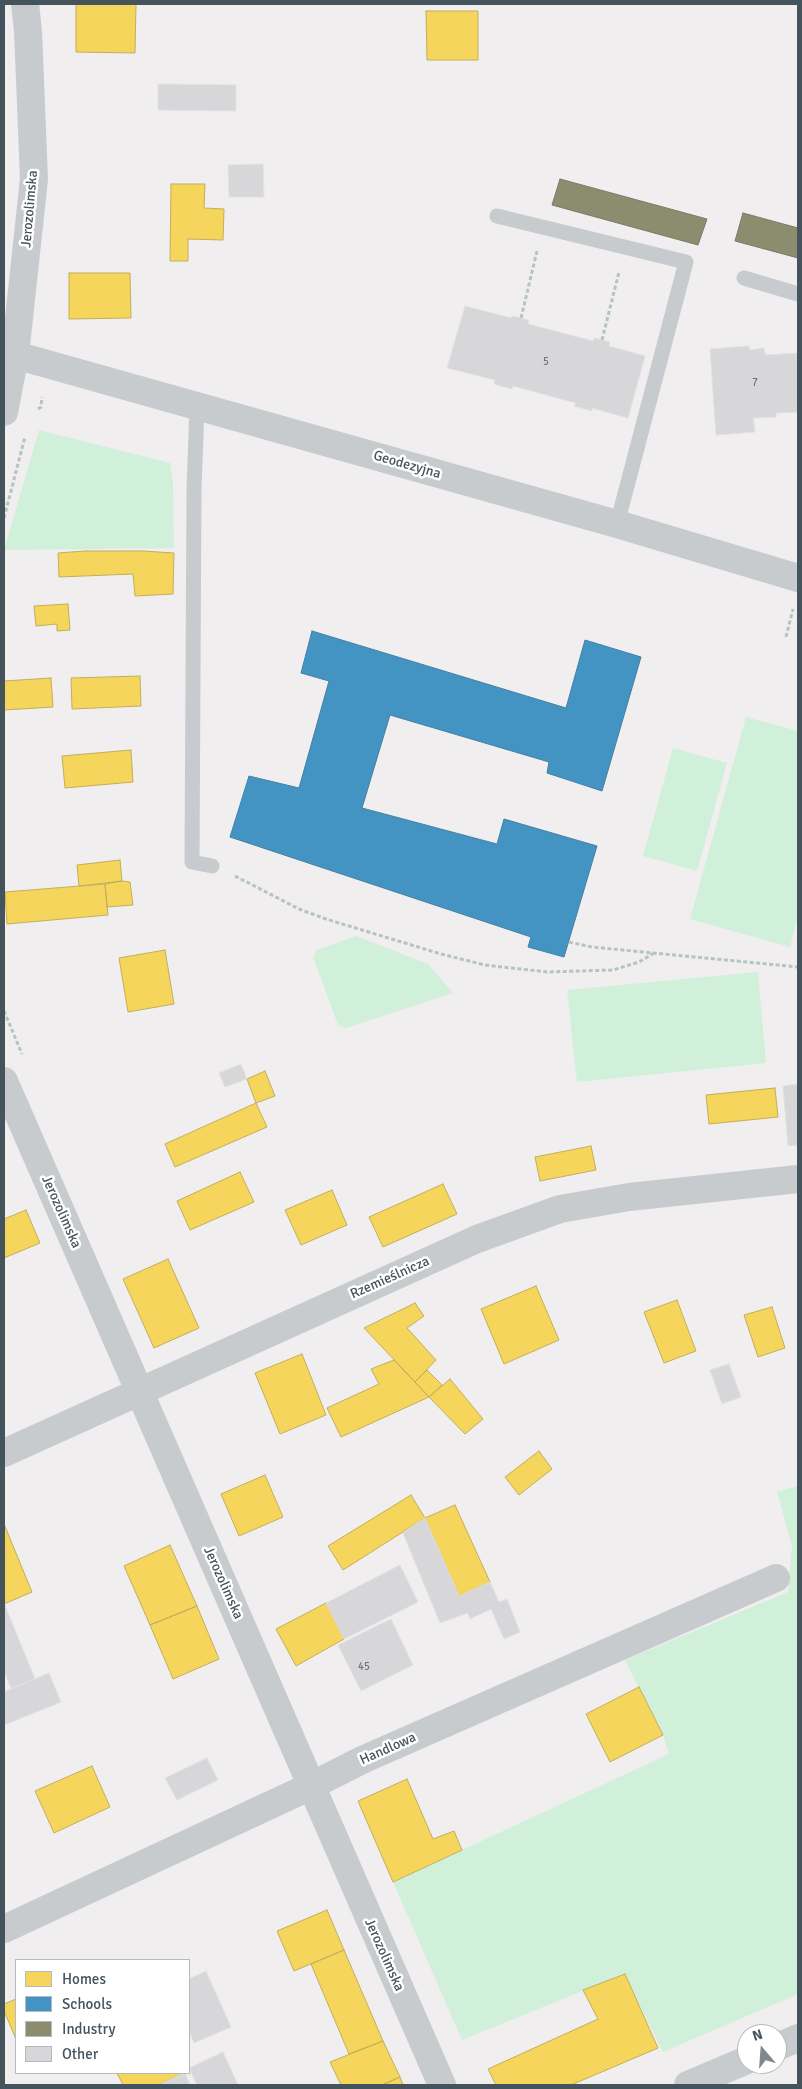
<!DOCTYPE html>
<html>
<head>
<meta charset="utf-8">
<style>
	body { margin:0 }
	#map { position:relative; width:802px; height:2089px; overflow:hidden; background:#f0eeef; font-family:Signika,sans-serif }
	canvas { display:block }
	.frame { position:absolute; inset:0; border:5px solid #45535c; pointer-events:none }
	.legend { position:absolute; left:15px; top:1959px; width:175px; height:115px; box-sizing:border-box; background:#fff; border:1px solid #b5babe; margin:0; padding:6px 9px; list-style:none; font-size:15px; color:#45535c }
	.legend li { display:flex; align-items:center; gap:10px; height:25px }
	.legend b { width:25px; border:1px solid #b5babe }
	.north { position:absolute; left:737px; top:2024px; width:50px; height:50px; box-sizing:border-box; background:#fff; border:1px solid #b5babe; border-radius:50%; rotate:342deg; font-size:14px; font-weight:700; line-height:20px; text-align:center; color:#45535c }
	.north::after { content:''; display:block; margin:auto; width:18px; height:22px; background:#81898f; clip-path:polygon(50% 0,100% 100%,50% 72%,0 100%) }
</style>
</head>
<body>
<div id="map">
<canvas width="802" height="2089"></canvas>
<div class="frame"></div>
<ul class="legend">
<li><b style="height:14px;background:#f6d55c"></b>Homes</li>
<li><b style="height:14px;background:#4393c3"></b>Schools</li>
<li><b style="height:14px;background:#8c8c6e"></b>Industry</li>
<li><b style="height:14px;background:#d7d7d9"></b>Other</li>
</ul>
<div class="north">N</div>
</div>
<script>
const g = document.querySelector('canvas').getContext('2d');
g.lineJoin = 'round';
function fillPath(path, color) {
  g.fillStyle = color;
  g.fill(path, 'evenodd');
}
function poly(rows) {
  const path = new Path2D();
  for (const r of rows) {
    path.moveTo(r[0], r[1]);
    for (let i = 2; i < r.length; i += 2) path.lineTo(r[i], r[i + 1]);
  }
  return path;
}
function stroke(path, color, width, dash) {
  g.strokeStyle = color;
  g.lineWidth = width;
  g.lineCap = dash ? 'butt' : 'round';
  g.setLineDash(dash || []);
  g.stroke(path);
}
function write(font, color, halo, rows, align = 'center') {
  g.font = font + ' Signika,sans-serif';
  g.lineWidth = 5;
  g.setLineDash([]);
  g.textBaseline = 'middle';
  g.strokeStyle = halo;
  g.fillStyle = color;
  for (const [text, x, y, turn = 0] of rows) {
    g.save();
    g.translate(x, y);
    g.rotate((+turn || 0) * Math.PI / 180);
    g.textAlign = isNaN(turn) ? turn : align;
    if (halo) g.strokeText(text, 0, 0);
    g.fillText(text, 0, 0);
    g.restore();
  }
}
fillPath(poly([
	[39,430,170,463,173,484,174,548,4,550],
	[746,717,798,731,798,915,790,947,690,919],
	[673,748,727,763,697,871,643,856],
	[356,936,428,964,453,993,346,1028,338,1025,313,957,317,950],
	[758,972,766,1063,577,1082,567,990],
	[798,1486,798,1994,663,2052,624,1974,462,2040,393,1882,669,1754,663,1735,625,1660,788,1592,792,1546,777,1492]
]), '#d1f0da');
const homes = poly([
	[76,4,136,4,135,53,76,52,76,4],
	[426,11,478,11,478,60,427,60,426,11],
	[171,184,205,184,204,208,224,209,223,240,188,239,188,261,170,261,171,184],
	[69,273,130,273,131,318,69,319,69,273],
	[85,551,143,551,174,553,173,594,135,596,133,574,59,577,58,553,85,551],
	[68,604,70,630,57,631,57,624,36,626,34,606,68,604],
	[140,676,141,706,72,709,71,678,140,676],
	[51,678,53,707,4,710,4,681,51,678],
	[131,750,133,782,65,788,62,756,131,750],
	[120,860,122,881,79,886,77,865,120,860],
	[122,881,130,882,133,905,107,907,105,884,122,881],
	[105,884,108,915,7,924,5,892,105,884],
	[165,950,174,1004,128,1012,119,958,165,950],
	[265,1071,275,1096,256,1103,247,1079,265,1071],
	[775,1088,778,1117,709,1124,706,1095,775,1088],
	[256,1103,267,1127,175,1167,165,1144,256,1103],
	[591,1146,596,1170,540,1181,535,1157,591,1146],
	[240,1172,254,1202,190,1230,177,1201,240,1172],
	[443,1184,457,1214,383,1247,369,1217,443,1184],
	[332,1190,347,1225,301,1245,285,1210,332,1190],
	[26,1210,40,1243,4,1258,4,1219,26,1210],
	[168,1259,199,1328,154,1348,123,1279,168,1259],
	[536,1286,559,1340,504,1364,481,1309,536,1286],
	[677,1300,696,1351,664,1363,644,1312,677,1300],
	[415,1303,424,1316,407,1328,436,1360,415,1382,364,1328,415,1303],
	[772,1307,785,1348,758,1357,744,1315,772,1307],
	[302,1354,326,1415,280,1434,255,1373,302,1354],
	[394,1360,429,1397,341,1437,327,1408,379,1384,371,1369,394,1360],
	[427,1370,442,1385,429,1397,415,1382,427,1370],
	[450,1379,483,1419,465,1434,429,1397,450,1379],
	[539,1451,552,1469,519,1495,505,1477,539,1451],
	[265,1475,283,1517,239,1536,221,1494,265,1475],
	[411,1495,425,1518,343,1570,328,1546,411,1495],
	[455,1505,490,1582,459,1596,425,1518,455,1505],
	[4,1524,32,1592,4,1604,4,1524],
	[170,1545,197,1606,150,1625,124,1566,170,1545],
	[326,1603,344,1639,296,1666,276,1629,326,1603],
	[197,1606,219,1659,173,1679,150,1625,197,1606],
	[639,1687,663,1735,610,1762,586,1714,639,1687],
	[92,1766,110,1807,54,1833,35,1791,92,1766],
	[407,1779,433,1839,454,1831,462,1850,393,1882,358,1801,407,1779],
	[327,1910,344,1950,294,1971,277,1931,327,1910],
	[344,1950,383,2041,349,2054,311,1964,344,1950],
	[625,1974,658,2048,571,2085,496,2085,488,2069,598,2019,583,1990,625,1974],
	[16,1999,16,2039,4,2011,4,2004,16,1999],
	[383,2041,400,2077,382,2085,341,2085,330,2062,383,2041],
	[117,2073,185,2073,158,2085,123,2085,117,2073],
	[400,2077,403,2085,382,2085,400,2077]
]);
fillPath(homes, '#f6d55c');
stroke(homes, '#c1ae5c', 1);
const schools = poly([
	[312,631,566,708,585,640,641,657,602,791,547,773,549,762,390,715,362,808,497,844,504,819,597,846,564,957,528,947,531,937,230,837,249,776,299,788,329,681,301,673,312,631]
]);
fillPath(schools, '#4393c3');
stroke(schools, '#4480a4', 1);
const industry = poly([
	[560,179,707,219,698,245,552,205,560,179],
	[743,213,798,228,798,258,735,241,743,213]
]);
fillPath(industry, '#8c8c6e');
stroke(industry, '#777b69', 1);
const building = poly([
	[158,84,236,85,236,111,158,110,158,84],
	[263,164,264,197,229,197,228,165,263,164],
	[465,306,511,318,512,316,529,320,528,324,593,341,594,338,610,342,609,346,645,356,628,418,592,408,592,411,574,406,576,403,513,386,512,389,494,384,495,380,447,368,465,306],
	[749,346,750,350,764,348,765,355,798,353,798,412,776,413,776,417,753,418,755,432,716,435,710,349,749,346],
	[241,1064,247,1079,225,1087,219,1073,241,1064],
	[798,1084,798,1145,788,1146,783,1086,798,1084],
	[729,1364,741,1397,722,1404,710,1370,729,1364],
	[425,1518,459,1596,490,1582,499,1602,507,1599,520,1632,504,1639,491,1609,470,1619,468,1613,440,1623,403,1533,425,1518],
	[400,1565,418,1602,344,1639,326,1603,400,1565],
	[4,1603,35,1679,11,1689,4,1670,4,1603],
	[391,1619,413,1665,361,1691,338,1645,391,1619],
	[49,1673,61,1702,4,1725,4,1692,49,1673],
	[207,1758,218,1780,177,1800,165,1778,207,1758],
	[206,1971,231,2027,194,2043,189,2031,189,1979,206,1971],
	[223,2052,238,2085,197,2085,189,2068,223,2052],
	[185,2073,190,2085,161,2085,161,2084,185,2073]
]);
fillPath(building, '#d7d7d9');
stroke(building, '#e1e0e2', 1);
stroke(poly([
	[521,318,537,251],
	[602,340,619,272],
	[38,409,41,407,42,397],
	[4,518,25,437],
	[786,637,793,609],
	[235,876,299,909,326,919,441,954,485,965,547,972,613,970,639,962,654,953],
	[569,942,592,947,798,967],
	[4,1011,22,1054]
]), '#b5c4be', 3, [4, 2.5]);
stroke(poly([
	[497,216,686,262,617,524],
	[744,278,798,294],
	[197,407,194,489,192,862,212,866]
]), '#c8cbce', 15);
stroke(poly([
	[15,355,617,524,798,578],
	[4,412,15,355,34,179,28,31,25,4],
	[4,1453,477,1239,560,1209,629,1197,798,1179],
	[4,1929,311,1786,362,1760,776,1578],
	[777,2047,798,2038],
	[688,2085,747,2060]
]), '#c8cbce', 28);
stroke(poly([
	[4,1081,442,2085]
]), '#c8cbce', 28);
write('11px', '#6b757c', null, [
	["5",546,362],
	["7",755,383],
	["45",364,1667]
]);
write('14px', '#45535c', '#fff', [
	["Jerozolimska",30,209,-85],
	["Geodezyjna",407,465,16],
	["Jerozolimska",61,1212,66],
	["Rzemieślnicza",390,1278,-24],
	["Jerozolimska",223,1583,66],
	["Handlowa",388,1749,-24],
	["Jerozolimska",384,1955,66]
]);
</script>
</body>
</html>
